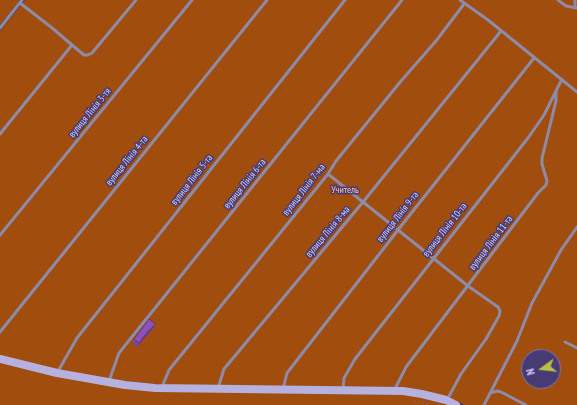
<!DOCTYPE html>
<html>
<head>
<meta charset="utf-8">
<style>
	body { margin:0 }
	#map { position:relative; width:577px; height:405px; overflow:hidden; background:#473b75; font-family:"PT Sans Narrow",sans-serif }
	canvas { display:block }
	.north { position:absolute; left:521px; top:349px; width:40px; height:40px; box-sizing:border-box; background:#473b75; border:1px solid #8077a8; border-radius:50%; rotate:255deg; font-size:11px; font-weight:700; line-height:16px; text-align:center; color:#d5d1f4 }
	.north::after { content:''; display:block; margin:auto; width:14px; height:18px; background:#bcbf43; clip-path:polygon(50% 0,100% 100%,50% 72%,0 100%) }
</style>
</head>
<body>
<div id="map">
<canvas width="577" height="405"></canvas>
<div class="north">N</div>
</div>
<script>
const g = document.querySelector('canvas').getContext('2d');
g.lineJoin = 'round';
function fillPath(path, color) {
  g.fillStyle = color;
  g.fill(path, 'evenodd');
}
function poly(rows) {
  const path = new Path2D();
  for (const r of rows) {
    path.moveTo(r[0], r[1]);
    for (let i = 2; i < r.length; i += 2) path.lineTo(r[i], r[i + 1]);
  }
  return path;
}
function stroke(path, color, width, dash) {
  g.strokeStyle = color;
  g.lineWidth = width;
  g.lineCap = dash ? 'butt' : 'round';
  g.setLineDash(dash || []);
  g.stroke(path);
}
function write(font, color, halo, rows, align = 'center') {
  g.font = font + ' "PT Sans Narrow",sans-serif';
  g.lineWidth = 3;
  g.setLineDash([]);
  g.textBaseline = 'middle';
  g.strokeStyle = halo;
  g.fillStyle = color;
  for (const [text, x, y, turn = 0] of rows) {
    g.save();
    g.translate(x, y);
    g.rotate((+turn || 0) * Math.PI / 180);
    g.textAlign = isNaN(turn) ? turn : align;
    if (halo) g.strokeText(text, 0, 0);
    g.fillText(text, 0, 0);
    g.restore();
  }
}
fillPath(poly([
	[0,0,20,0,0,25],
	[25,0,577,0,577,405,465,405,449,398,424,390,403,388,166,385,126,381,61,371,0,356,0,31],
	[529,357,553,357,553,381,529,381],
	[0,363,124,388,403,395,422,397,448,405,0,405]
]), '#a04d0e');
stroke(poly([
	[415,401,429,405]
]), '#746a9d', 1.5, [1, 3]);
stroke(poly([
	[460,0,488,20,577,92],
	[558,0,566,6,577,8],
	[20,3,51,27,72,45,84,55,88,55,92,53,136,0],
	[575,7,575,0],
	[0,28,22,0],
	[0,134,72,45],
	[328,174,468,286,498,307,500,311,499,316,486,339,461,374,447,400],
	[0,235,192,0],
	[0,332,267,0],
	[565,342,577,348],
	[57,373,77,338,345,0],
	[109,381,119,353,402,0],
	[162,387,169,370,328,174,336,161,401,81,436,41,464,4],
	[218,388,224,369,363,202,501,31],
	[283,389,287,373,398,230,534,58],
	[343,389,344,378,355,359,528,138,544,115,562,79],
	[395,389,406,367,538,193,546,185,547,181,542,164,542,158,556,101,556,92],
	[490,393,497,391,501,392,526,405],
	[484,405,517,341,532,303,561,250,577,227]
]), '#8e8ba8', 3);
stroke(poly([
	[0,359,57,373,125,385,155,388,403,391,422,394,446,400,456,405]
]), '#b6b1de', 8);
fillPath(poly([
	[155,324,153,328,147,336,147,335,137,347,133,344,134,339]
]), '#7a469c');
fillPath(poly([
	[155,324,153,328,147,336,149,331],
	[148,331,147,335,137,347,139,343]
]), '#63397f');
const building = poly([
	[149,319,155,324,149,331,148,331,139,343,134,339,149,319]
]);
fillPath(building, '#8e51b5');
stroke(building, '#63397f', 1);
write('10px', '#d5d1f4', '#473b75', [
	["вулиця Лінія 3-тя",90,113,-51],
	["вулиця Лінія 4-та",127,161,-51],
	["вулиця Лінія 5-та",192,180,-52],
	["вулиця Лінія 6-та",245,184,-51],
	["вулиця Лінія 7-ма",304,190,-52],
	["вулиця Лінія 9-та",398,217,-52],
	["вулиця Лінія 10-та",445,230,-52],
	["вулиця Лінія 8-ма",328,232,-50],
	["вулиця Лінія 11-та",491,243,-53]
]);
write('10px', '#fbc4a5', '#473b75', [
	["Учитель",345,190]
]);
</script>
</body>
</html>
